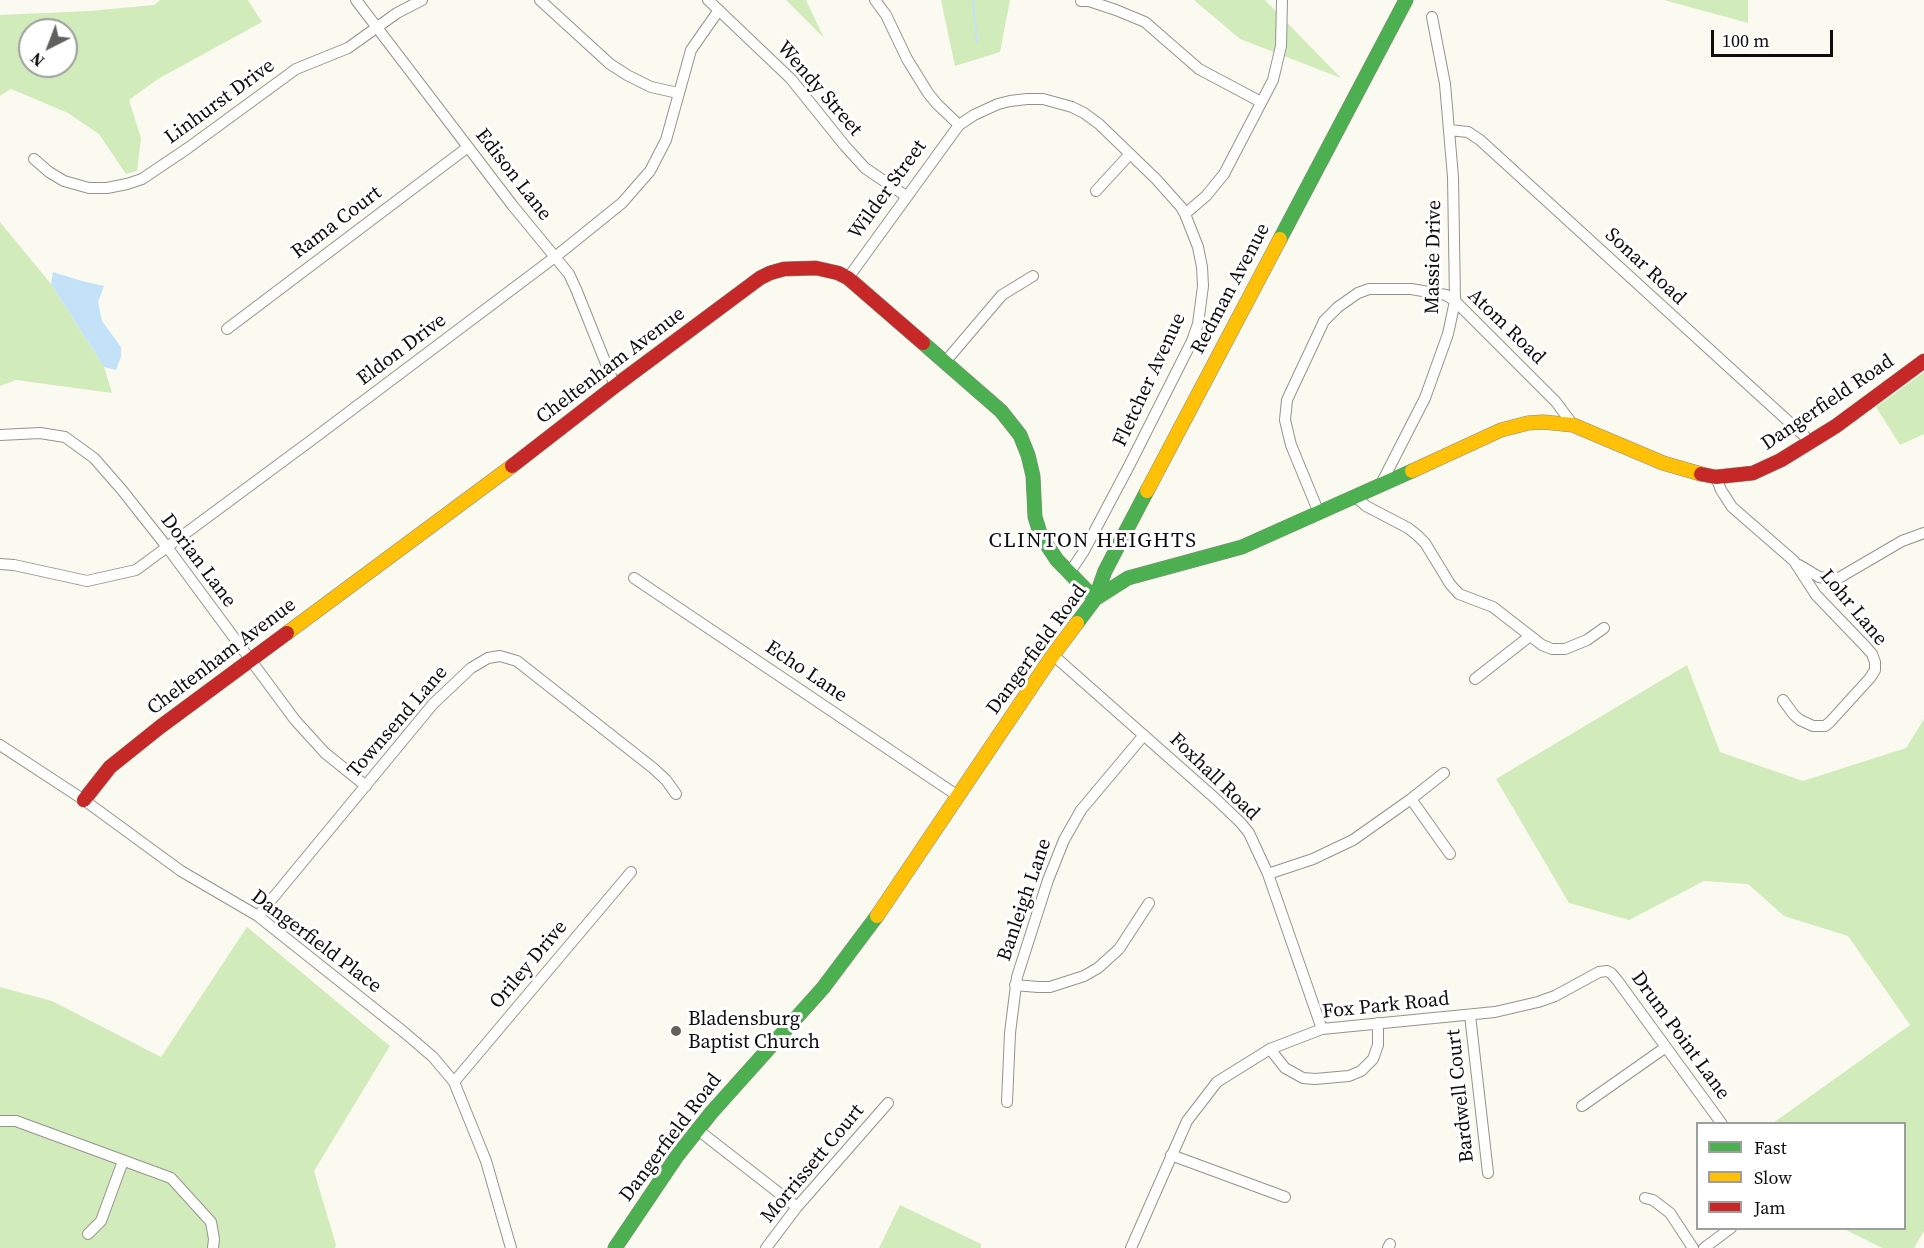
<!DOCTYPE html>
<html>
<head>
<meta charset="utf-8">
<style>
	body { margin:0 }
	#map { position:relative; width:1924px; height:1248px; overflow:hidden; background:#fbfaf0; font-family:"Source Serif 4",serif }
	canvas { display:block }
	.legend { position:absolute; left:1696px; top:1122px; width:210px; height:108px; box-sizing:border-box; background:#fff; border:2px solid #9e9e9e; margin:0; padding:8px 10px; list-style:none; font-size:18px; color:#0d0d0d }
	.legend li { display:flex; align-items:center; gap:12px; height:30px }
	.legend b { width:30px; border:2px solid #9e9e9e }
	.north { position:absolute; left:18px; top:18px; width:60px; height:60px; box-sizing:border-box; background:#fff; border:2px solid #9e9e9e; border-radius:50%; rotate:222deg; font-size:16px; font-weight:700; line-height:24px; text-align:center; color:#0d0d0d }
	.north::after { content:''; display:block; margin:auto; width:21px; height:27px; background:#60605c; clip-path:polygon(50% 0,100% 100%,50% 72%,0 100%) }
	.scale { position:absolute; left:1711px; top:30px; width:122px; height:27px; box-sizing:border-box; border:3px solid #0d0d0d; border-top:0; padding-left:8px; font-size:18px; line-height:21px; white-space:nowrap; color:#0d0d0d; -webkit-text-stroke:4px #fff; paint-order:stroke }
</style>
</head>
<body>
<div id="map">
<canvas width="1924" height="1248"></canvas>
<ul class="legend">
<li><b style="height:8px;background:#4caf50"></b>Fast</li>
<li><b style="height:8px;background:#ffc107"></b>Slow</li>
<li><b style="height:8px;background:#c62828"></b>Jam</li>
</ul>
<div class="north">N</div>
<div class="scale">100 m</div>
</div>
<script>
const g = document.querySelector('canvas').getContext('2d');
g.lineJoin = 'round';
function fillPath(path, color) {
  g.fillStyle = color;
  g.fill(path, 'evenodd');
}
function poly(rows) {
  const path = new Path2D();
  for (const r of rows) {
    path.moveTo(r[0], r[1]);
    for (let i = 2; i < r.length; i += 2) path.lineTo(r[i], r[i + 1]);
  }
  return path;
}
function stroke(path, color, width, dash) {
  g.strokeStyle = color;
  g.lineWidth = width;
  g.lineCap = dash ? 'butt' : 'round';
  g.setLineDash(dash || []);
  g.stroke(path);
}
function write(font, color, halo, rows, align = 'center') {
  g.font = font + ' "Source Serif 4",serif';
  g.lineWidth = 6;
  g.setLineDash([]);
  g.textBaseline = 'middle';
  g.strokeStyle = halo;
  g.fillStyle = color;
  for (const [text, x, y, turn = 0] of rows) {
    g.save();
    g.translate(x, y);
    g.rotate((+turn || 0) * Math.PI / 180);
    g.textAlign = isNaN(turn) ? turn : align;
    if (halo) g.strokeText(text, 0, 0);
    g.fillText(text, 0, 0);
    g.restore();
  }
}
fillPath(poly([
	[160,0,248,0,262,22,158,79,129,100,141,138,137,171,126,174,99,134,68,113,11,89,0,96,0,15,89,11,154,5],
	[30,30,66,30,66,66,30,66],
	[786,0,806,0,824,38],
	[941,0,1010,0,1000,52,955,66],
	[1194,0,1265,0,1341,78,1240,39],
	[1664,0,1748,0,1748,23],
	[0,222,51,284,104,367,112,393,16,380,0,386],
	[1924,372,1924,434,1900,445,1876,407],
	[1687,665,1720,752,1803,781,1906,748,1924,719,1924,1231,1914,1248,1882,1248,1844,1229,1904,1228,1904,1124,1773,1123,1910,1025,1848,936,1784,916,1748,884,1704,881,1629,920,1569,903,1496,779],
	[247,927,390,1046,314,1171,336,1245,335,1248,0,1248,0,987,52,1001,161,1057],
	[900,1205,981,1244,981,1248,879,1248]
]), '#d1ebbb');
fillPath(poly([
	[53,272,82,281,104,286,98,302,102,321,121,347,121,357,116,370,104,367,51,284]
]), '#c3e2f8');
stroke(poly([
	[973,0,977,43]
]), '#c3e2f8', 2);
const street = poly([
	[356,0,513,206,569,274,576,289,615,386],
	[540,0,610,64,627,75,651,87,678,93],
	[708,0,791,79,845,146,865,168,906,196],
	[875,0,886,15,907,59,928,93,937,104,959,125],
	[1081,1,1089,1,1116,10,1145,22,1199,69,1261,102],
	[1449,130,1468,132,1480,140,1811,442],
	[34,159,49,172,64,181,89,188,107,188,127,184,142,179,188,148,296,69,348,48,397,13,422,0],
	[1096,191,1130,154],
	[1185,214,1206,196,1224,174,1273,80,1281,46,1282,0],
	[848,278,959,125,974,115,998,104,1010,101,1027,99,1043,99,1072,107,1084,113,1099,124,1156,179,1181,207,1185,214,1198,247,1202,267,1203,286,1198,324,1192,341,1129,466,1084,551,1070,572],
	[227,329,468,147],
	[945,362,1002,295,1033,276],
	[0,435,40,433,65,437,94,458,122,490,167,547,295,720,325,753,366,786],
	[1716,477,1721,490,1732,507,1794,561,1816,595,1865,646,1872,654,1875,662,1875,670,1870,678,1830,722,1825,726,1813,726,1800,720,1794,715,1783,700],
	[1381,484,1425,398,1448,334,1455,301,1453,177,1445,84,1432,17],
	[1355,496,1366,506,1408,528,1417,535,1425,543,1450,584,1459,594,1493,607,1542,645,1552,649,1565,649,1587,640,1604,628],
	[1319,513,1291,445,1285,420,1287,400,1324,321,1338,307,1358,293,1369,289,1411,289,1446,295,1455,301,1556,402,1573,425],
	[0,564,14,565,87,581,136,570,313,439,555,257,622,203,650,171,666,140,691,50,719,10],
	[1799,565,1819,577,1837,579,1902,541,1924,533],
	[634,578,958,796],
	[1053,655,1217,800,1241,823,1249,833,1268,874,1322,1029],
	[1475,679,1530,636],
	[0,745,84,800,181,871,258,916,405,1033,433,1057,454,1082,486,1161,511,1248],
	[1411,799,1450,854],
	[1268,874,1313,859,1353,840,1411,799,1444,773],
	[258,916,433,704,471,668,488,658,500,656,517,661,653,768,666,780,676,794],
	[1015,985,1038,987,1050,987,1084,976,1098,968,1119,949,1149,903],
	[1470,1015,1488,1173],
	[1270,1049,1285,1068,1303,1078,1315,1079,1349,1076,1361,1071,1373,1059,1378,1045,1378,1023],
	[454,1082,631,872],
	[1007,1102,1010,1033,1017,977,1048,880,1064,840,1081,810,1144,735],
	[1582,1106,1666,1047],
	[0,1121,16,1121,171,1178,211,1222,214,1239,213,1248],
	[698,1130,797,1207],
	[1171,1155,1285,1197],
	[1645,1198,1653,1200,1670,1213,1693,1248],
	[88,1234,101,1221,123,1161],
	[766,1248,797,1207,888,1103],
	[1131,1248,1187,1121,1217,1082,1270,1049,1322,1029,1495,1012,1538,1002,1555,996,1599,972,1607,971,1611,973,1617,980,1722,1124],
	[1388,1248,1390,1244],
	[1704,1248,1731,1228]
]);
const fast = poly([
	[1280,239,1406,0],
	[923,343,1001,411,1020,435,1028,455,1033,476,1035,517,1041,536,1057,560,1095,599,1105,571,1147,491],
	[1077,623,1095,599,1128,578,1242,547,1412,471],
	[615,1248,677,1156,711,1113,823,988,877,916]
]);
const slow = poly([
	[1412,471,1501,430,1528,423,1543,422,1573,425,1663,463,1701,474],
	[1147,491,1280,239],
	[287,633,512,466],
	[877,916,1053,655,1077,623]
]);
const jam = poly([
	[512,466,615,386,760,278,770,273,784,269,816,268,838,273,848,278,923,343],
	[1701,474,1716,477,1753,473,1781,460,1836,426,1924,361],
	[84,800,110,767,160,727,287,633]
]);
stroke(street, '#94948f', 12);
stroke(fast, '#8b8a86', 15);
stroke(slow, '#8b8a86', 15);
stroke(jam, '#8b8a86', 15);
stroke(street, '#fefefd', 10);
stroke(fast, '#4caf50', 14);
stroke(slow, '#ffc107', 14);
stroke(jam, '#c62828', 14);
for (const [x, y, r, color] of [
	[676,1031,6,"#60605c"]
]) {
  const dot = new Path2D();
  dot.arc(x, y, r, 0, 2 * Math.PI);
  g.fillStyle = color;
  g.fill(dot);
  stroke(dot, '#fff', 2);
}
write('20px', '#0d0d0d', '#fff', [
	["Wendy Street",819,89,49],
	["Linhurst Drive",220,102,-36],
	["Edison Lane",513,175,52],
	["Wilder Street",888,190,-54],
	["Rama Court",337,223,-37],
	["Massie Drive",1434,257,-89],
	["Sonar Road",1645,267,43],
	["Redman Avenue",1231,289,-62],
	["Atom Road",1506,327,44],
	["Eldon Drive",402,350,-37],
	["Cheltenham Avenue",611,366,-37],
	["Fletcher Avenue",1150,380,-65],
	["Dangerfield Road",1828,403,-34],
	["Dorian Lane",198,561,53],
	["Lohr Lane",1853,608,50],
	["Dangerfield Road",1037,650,-54],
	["Cheltenham Avenue",222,657,-37],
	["Echo Lane",806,672,34],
	["Townsend Lane",398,722,-49],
	["Foxhall Road",1214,777,44],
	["Banleigh Lane",1025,900,-71],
	["Dangerfield Place",316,942,37],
	["Oriley Drive",529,965,-50],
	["Fox Park Road",1386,1006,-6],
	["Drum Point Lane",1680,1036,54],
	["Bardwell Court",1461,1096,-96],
	["Dangerfield Road",671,1138,-53],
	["Morrissett Court",813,1164,-50]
]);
write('20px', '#0d0d0d', '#fff', [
	["Bladensburg",688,1020],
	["Baptist Church",688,1043]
], 'left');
g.letterSpacing = '1.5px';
write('21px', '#0d0d0d', '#fff', [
	["CLINTON HEIGHTS",1093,542]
]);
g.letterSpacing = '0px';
</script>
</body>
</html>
